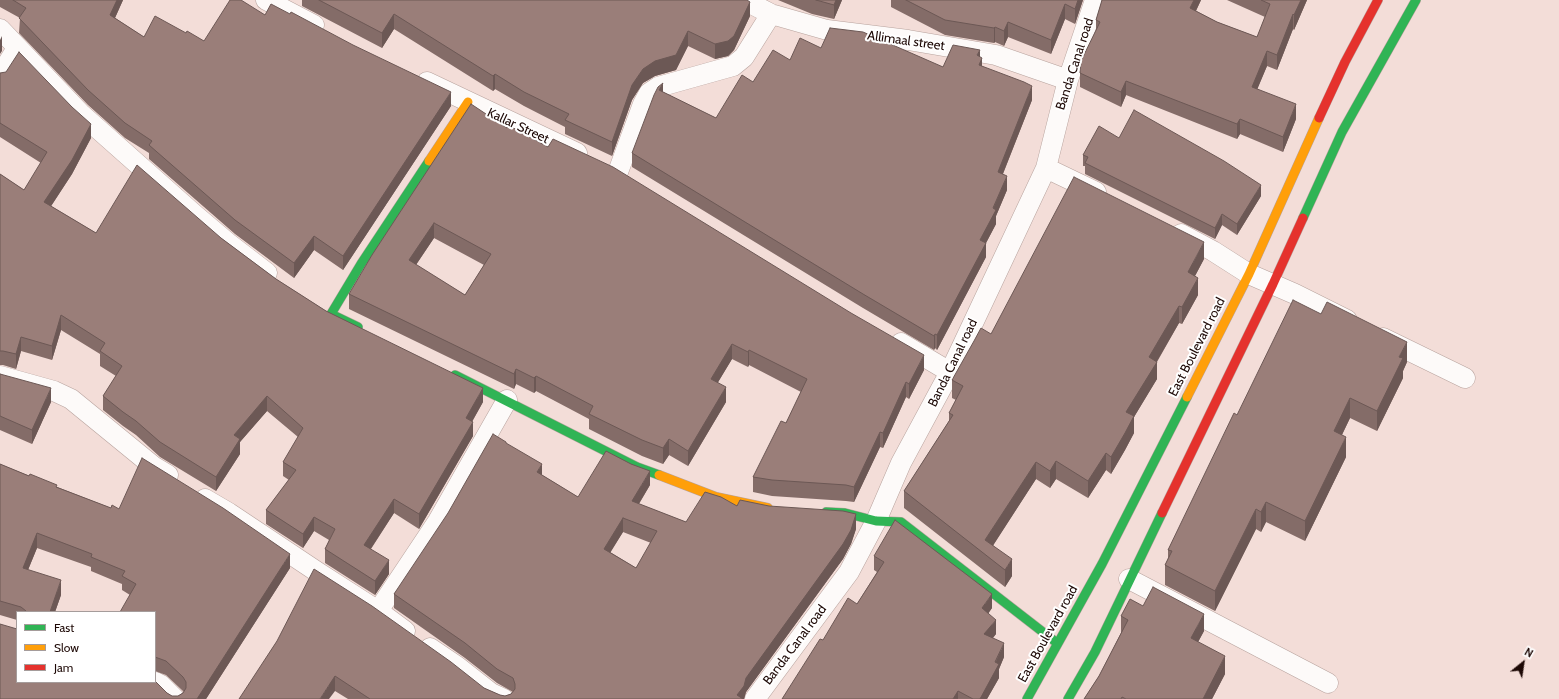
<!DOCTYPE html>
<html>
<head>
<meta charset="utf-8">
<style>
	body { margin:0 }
	#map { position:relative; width:1559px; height:699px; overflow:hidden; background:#f3ddd8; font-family:Cabin,sans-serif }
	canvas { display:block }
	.legend { position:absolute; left:16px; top:611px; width:140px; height:72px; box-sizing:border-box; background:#fff; border:1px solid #a59c9b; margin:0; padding:5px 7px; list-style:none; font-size:12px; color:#1d0805 }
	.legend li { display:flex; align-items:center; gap:8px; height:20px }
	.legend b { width:20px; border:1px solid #a59c9b }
	.north { position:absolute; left:1503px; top:643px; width:40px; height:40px; -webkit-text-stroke:3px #fff; paint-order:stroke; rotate:30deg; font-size:11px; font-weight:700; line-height:16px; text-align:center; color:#1d0805 }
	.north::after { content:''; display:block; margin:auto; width:14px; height:18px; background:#1d0805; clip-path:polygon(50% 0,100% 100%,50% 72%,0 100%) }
</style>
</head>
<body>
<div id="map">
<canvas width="1559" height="699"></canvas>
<ul class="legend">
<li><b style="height:5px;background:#30b455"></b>Fast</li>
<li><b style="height:5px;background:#ff9f0a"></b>Slow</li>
<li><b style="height:5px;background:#e5322d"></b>Jam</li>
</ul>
<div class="north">N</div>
</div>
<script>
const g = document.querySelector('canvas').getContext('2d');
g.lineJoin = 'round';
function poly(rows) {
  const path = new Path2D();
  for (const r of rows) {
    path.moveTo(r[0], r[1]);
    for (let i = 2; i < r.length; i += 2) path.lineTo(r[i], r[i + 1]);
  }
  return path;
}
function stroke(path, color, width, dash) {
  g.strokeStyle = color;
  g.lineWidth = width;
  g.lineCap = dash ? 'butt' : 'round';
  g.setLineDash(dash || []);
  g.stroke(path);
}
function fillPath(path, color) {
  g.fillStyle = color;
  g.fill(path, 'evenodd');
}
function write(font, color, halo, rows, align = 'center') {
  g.font = font + ' Cabin,sans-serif';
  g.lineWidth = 4;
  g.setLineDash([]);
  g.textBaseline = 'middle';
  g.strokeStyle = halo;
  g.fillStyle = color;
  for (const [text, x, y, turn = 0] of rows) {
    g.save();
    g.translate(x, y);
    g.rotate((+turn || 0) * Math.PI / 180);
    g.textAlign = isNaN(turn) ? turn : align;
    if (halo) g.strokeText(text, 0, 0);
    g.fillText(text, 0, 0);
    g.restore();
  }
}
const street = poly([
	[266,0,314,25],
	[744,0,771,14,827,30,908,40,996,55,1068,80],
	[0,29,80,113,195,215,228,243,267,273],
	[0,76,17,48],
	[427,82,577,153],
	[1046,168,1096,192],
	[618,172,643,104,649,93,658,87,733,66,744,57,771,14],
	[1181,234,1213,251,1249,274,1295,294,1347,320],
	[1383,338,1465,378],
	[901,343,950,372],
	[0,376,54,391,71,399,153,466,168,475],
	[205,499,229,513,319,573,378,611,405,631],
	[1129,579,1328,683],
	[378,611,438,521,507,400],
	[430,648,458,667,491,693,504,699],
	[155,682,161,685,175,699],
	[755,699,849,572,876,521,901,463,950,372,1046,168,1068,80,1095,0]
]);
const fast = poly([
	[1303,218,1342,132,1416,0],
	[358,327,331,314,361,264,429,161],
	[455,375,637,467,659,475],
	[826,512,845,513,876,521,901,522,1057,643],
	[1027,699,1102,564,1187,397],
	[1068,699,1095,652,1162,513]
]);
const slow = poly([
	[429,161,468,102],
	[1187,397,1249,274,1319,118],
	[659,475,716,497,768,508]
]);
const jam = poly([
	[1319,118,1345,62,1378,0],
	[1162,513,1273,284,1303,218]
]);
stroke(street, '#b7a29d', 21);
stroke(fast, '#b7a29d', 10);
stroke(slow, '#b7a29d', 10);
stroke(jam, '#b7a29d', 10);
stroke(street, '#fdfaf9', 20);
stroke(fast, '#30b455', 9);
stroke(slow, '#ff9f0a', 9);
stroke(jam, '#e5322d', 9);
fillPath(poly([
	[0,0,123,0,115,18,144,37,186,33,204,41,265,15,451,106,343,270,314,250,294,278,235,234,149,159,149,153,125,138,88,105,19,33,20,18,0,7],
	[302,0,747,0,750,16,734,50,728,56,715,59,688,46,676,70,655,76,643,83,632,100,612,156,565,134,565,127,524,106,495,89,493,91,394,29,382,48,302,6],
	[778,0,842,0,834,19,812,14],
	[891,0,1083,0,1075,24,1065,19,1051,54,1008,37,1004,46,995,42,994,43,945,35,891,7],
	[1102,0,1201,0,1196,11,1217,22,1257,37,1265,17,1227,0,1307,0,1294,30,1293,29,1277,70,1267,66,1257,89,1296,119,1283,152,1240,134,1237,139,1126,95,1121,107,1080,87,1080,73,1096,31,1096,20],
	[821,48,943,67,980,57,982,66,1032,100,1003,174,1007,190,996,216,996,224,986,243,986,257,937,350,935,348,934,350,863,308,632,167,632,153,663,92,716,118,753,82,790,60],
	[0,73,91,138,72,174,51,206,96,233,221,238,276,279,326,311,483,402,472,422,473,436,419,529,394,513,371,549,389,574,375,595,325,563,325,549,329,540,314,531,303,548,266,524,266,510,289,480,283,476,283,462,298,437,267,411,240,442,240,454,216,491,160,457,136,435,123,426,103,410,103,396,116,376,100,366,100,354,61,330,52,360,21,351,16,369,3,365,0,365,0,174,24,190,41,163,0,137],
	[507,128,924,370,909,399,906,397,883,448,880,447,854,502,846,501,772,496,753,492,753,477,786,423,801,392,749,365,748,367,732,359,718,382,726,402,688,466,669,455,663,464,642,456,589,429,589,419,536,391,534,393,516,384,514,389,349,309,349,294],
	[434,238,484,265,465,295,416,265],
	[1119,138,1261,196,1237,235,1222,225,1215,239,1085,174,1085,166,1083,166,1083,155],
	[1204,259,1195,276,1198,295,1182,324,1179,323,1157,362,1157,379,1134,417,1134,433,1125,450,1111,474,1106,470,1088,498,1056,479,1050,488,1036,479,993,545,1012,576,1005,587,904,508,904,491,949,421,949,413,956,400,952,398,952,380,991,334],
	[1407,362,1403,371,1403,378,1377,431,1350,418,1342,435,1346,457,1305,541,1266,522,1261,532,1256,529,1215,611,1165,585,1165,565,1168,558,1168,550,1237,415],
	[0,374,51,402,32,444,0,430],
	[506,444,542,475,578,497,650,485,639,504,686,522,737,506,856,529,851,544,843,559,746,692,744,699,348,699,335,691,277,641,484,688,500,695,505,696,511,694,513,692,497,683,465,658,394,608,394,594],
	[623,532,651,543,636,568,610,552],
	[0,464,57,487,111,508,119,509,290,568,206,699,0,699,167,693,172,696,178,696,184,692,166,675,155,671,155,612,130,595,122,590,122,584,91,571,91,567,37,548,28,570,61,595,55,612,17,612,17,620,0,615],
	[874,556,992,608,988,613,996,634,993,638,1004,657,999,669,999,678,987,699,782,699,823,640,857,604,877,572,874,570],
	[1143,606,1204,631,1198,642,1225,674,1212,699,1084,699,1099,676,1121,633,1121,616]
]), '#846c68');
fillPath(poly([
	[117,0,123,0,110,29,110,15],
	[836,0,842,0,834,19,834,5],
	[1078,0,1083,0,1075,24,1075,9],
	[1194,0,1201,0,1190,23,1190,8],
	[1301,0,1307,0,1294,30,1294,15],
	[750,2,750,16,734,50,728,56,715,59,715,44],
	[1065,4,1065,19,1051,54,1051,40],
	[394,14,394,29,382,48,382,33],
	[1293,14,1293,29,1277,70,1277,55],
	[1008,22,1008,37,1004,46,1004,31],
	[995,27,995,42,994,43,994,28],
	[688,31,688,46,676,70,655,76,643,83,632,100,612,156,612,142,632,85,643,69],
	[2,36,2,51,0,54,0,40],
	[980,50,980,62,982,58,982,72,979,79,977,55],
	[1267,51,1267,66,1252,102,1252,87],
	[495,74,495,89,493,91,493,76],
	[1126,81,1126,95,1121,107,1121,92],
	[663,83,663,98,659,90],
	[1032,86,1032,100,998,186,998,172],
	[451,92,451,106,343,270,343,256],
	[1296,104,1296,119,1283,152,1283,137],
	[1240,119,1240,134,1237,139,1237,124],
	[91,124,91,138,72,174,44,217,44,202],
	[1007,176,1007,190,996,216,996,224,986,243,986,257,937,350,937,335,980,240],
	[1261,185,1261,196,1237,235,1237,224],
	[1222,214,1222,225,1215,239,1215,228],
	[434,223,434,238,409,275,409,260],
	[314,236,314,250,294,278,294,263],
	[1204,242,1204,259,1188,289,1188,272],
	[1198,278,1198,295,1182,324,1182,307],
	[1179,306,1179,323,1150,373,1157,362,1157,379,1134,417,1134,433,1125,450,1111,474,1111,457,1126,412,1149,357],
	[61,315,61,330,52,360,52,346],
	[935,334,935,348,934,350,934,336],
	[21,337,21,351,16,369,16,354],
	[1407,342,1407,362,1403,371,1403,378,1377,431,1377,411,1399,357],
	[732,344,732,359,711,394,711,379],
	[749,350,749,365,748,367,748,352],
	[924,355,924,370,909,399,909,384],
	[516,369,516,384,514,389,514,374],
	[536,376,536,391,534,393,534,378],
	[906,382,906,397,883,448,883,433],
	[726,387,726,402,688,466,688,451],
	[51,388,51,402,32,444,32,430],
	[483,388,483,402,466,432,466,418],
	[267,396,267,411,240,442,240,454,216,491,216,477,234,435],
	[1350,398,1350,418,1334,451,1334,431],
	[473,422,473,436,419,529,419,514],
	[880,432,880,447,854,502,854,487],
	[1346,437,1346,457,1305,541,1305,521],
	[669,439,669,455,663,464,663,448],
	[1106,453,1106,470,1088,498,1088,481],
	[1056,461,1056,479,1050,488,1050,471],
	[1036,462,1036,479,987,555,985,540],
	[542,464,542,478,537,472],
	[650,471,650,485,632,515,632,501],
	[394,499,394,513,364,559,364,545],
	[1266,502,1266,522,1261,532,1261,512],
	[1256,509,1256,529,1215,611,1215,591],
	[856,514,856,529,851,544,843,559,746,692,744,699,737,699,737,695,746,678],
	[314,517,314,531,303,548,303,534],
	[623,518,623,532,604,563,604,549],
	[37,533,37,548,23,582,23,568],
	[290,554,290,568,206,699,197,699],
	[1012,559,1012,576,1005,587,1005,570],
	[389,560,389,574,375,595,375,581],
	[61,580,61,595,55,612,50,612],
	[992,594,992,608,982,623,982,608],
	[1204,614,1204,631,1191,655,1191,638],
	[996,620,996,634,984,648,984,634],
	[1004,643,1004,657,999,669,999,678,987,699,980,699],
	[1225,656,1225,674,1212,699,1203,699],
	[335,676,335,691,329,699,320,699],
	[958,691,958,699,953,699]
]), '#6c5855');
const building = poly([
	[13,0,117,0,110,15,144,37,155,16,186,33,187,31,204,41,230,0,241,0,265,15,271,4,290,14,291,12,353,45,451,92,343,256,314,236,294,263,235,220,149,145,152,141,125,123,88,90,19,18,26,8,13,0],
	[319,0,747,0,750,2,734,36,728,41,715,44,688,31,676,55,655,61,643,69,632,85,612,142,565,120,569,114,524,92,495,74,493,76,394,14,382,33,319,0],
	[816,0,836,0,834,5,816,0],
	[906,0,1078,0,1075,9,1065,4,1051,40,1008,22,1004,31,995,27,994,28,945,20,906,0],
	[1102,0,1194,0,1190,8,1217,22,1257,37,1270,4,1261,0,1301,0,1294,15,1293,14,1277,55,1267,51,1252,87,1296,104,1283,137,1240,119,1237,124,1126,81,1121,92,1080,73,1081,61,1100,22,1096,20,1102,0],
	[830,28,863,32,943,67,953,45,980,50,977,55,982,58,979,65,1024,82,1032,86,998,172,1007,176,993,208,996,210,980,240,986,243,937,335,935,334,934,336,863,294,632,153,654,95,658,87,663,83,659,90,716,118,742,75,753,82,773,50,790,60,800,38,821,48,830,28],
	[19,52,72,107,91,124,72,160,44,202,96,233,137,165,221,238,276,279,326,311,483,388,466,418,473,422,419,514,394,499,364,545,389,560,375,581,325,549,335,529,314,517,303,534,266,510,296,470,283,462,303,428,267,396,234,435,240,439,216,477,160,442,136,421,123,412,103,396,122,366,100,351,105,343,61,315,52,346,21,337,16,354,3,351,0,351,0,174,24,190,47,152,0,123,0,124,0,73,6,72,19,52],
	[471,104,507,128,508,125,548,147,553,139,613,167,851,313,924,355,909,384,906,382,883,433,880,432,854,487,846,485,772,480,753,477,781,421,786,423,807,379,749,350,748,352,732,344,711,379,726,387,688,451,669,439,663,448,642,440,589,414,593,406,536,376,534,378,516,369,514,374,349,294,372,255,471,104],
	[434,223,491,254,465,295,409,260,434,223],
	[1134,110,1224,161,1261,185,1237,224,1222,214,1215,228,1085,163,1088,157,1083,155,1099,126,1119,138,1134,110],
	[1074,177,1204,242,1188,272,1198,278,1182,307,1179,306,1149,357,1157,362,1126,412,1134,416,1125,433,1111,457,1106,453,1088,481,1056,461,1050,471,1036,462,985,540,1012,559,1005,570,904,491,953,415,949,413,963,386,952,380,974,341,981,328,991,334,1074,177],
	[1293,300,1321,314,1327,302,1407,342,1399,357,1403,358,1377,411,1350,398,1334,431,1346,437,1305,521,1266,502,1261,512,1256,509,1215,591,1165,565,1172,551,1168,550,1234,413,1237,415,1293,300],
	[0,374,51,388,32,430,0,416,0,374],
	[493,434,506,442,506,443,542,464,537,472,578,497,606,451,631,464,650,471,632,501,686,522,705,492,721,497,737,506,740,500,769,506,843,511,856,514,851,530,843,544,746,678,744,686,737,695,743,699,370,699,335,676,320,699,239,699,277,641,314,569,372,606,451,662,484,688,500,695,505,696,511,694,515,689,515,684,513,678,497,669,465,643,394,594,448,513,493,434],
	[623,518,657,531,636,568,604,549,623,518],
	[142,458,223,508,290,554,197,699,0,699,0,624,17,629,17,682,155,682,155,681,167,693,172,696,178,696,183,693,186,688,186,682,183,677,166,661,155,657,155,612,120,612,136,584,122,576,125,571,91,557,92,554,37,533,23,568,61,580,50,612,27,612,26,611,21,607,0,601,0,464,29,476,30,474,57,485,56,487,111,508,112,505,119,509,142,458],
	[895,520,992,594,982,608,996,620,984,634,1004,643,995,662,999,664,980,699,973,699,958,691,953,699,782,699,820,639,823,640,848,598,857,604,884,562,874,556,895,520],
	[1153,587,1204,614,1191,638,1225,656,1203,699,1126,699,1122,697,1121,699,1084,699,1099,676,1128,620,1121,616,1130,599,1143,606,1153,587]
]);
fillPath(building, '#9a7e79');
stroke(building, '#6c5855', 1);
write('13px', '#1d0805', '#fff', [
	["Allimaal street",906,41,8],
	["Banda Canal road",1075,64,-72],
	["Kallar Street",518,126,25],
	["East Boulevard road",1197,347,-63],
	["Banda Canal road",953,363,-64],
	["East Boulevard road",1048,634,-61],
	["Banda Canal road",795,645,-53]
]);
</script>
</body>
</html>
